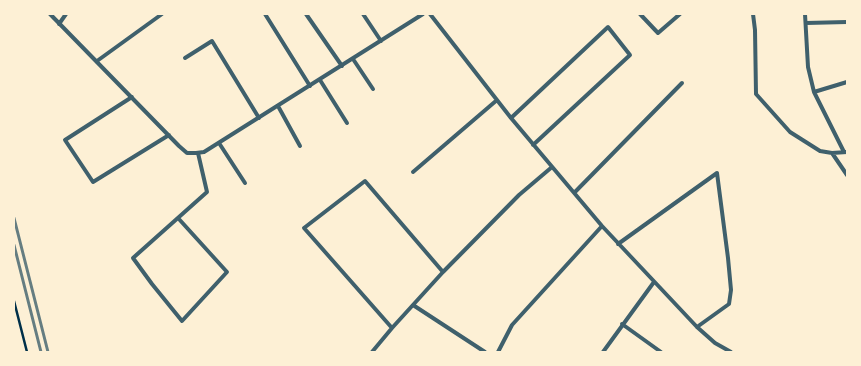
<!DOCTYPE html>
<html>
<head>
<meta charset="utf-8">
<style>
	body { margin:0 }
	#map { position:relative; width:861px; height:366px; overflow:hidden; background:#fdf0d5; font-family:"Titillium Web",sans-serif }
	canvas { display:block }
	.frame { position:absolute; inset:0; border:15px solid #fdf0d5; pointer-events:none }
</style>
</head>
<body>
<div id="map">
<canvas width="861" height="366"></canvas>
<div class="frame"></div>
</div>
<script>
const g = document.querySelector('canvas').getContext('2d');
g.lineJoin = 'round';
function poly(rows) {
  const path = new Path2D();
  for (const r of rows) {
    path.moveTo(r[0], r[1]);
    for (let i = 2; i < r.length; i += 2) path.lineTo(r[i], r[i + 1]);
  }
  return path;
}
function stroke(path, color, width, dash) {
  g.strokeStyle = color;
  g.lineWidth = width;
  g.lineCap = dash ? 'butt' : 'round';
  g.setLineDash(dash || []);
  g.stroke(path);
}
stroke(poly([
	[14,301,27,352]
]), '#003049', 2.5);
stroke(poly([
	[50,14,179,146,187,153,196,153,204,152,423,14],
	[265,14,310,86],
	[306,14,342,66],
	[363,14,381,41],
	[430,14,511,118,602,226,697,327,715,343,731,352],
	[640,14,658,33,680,14],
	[753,14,755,30,756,94,790,132,820,151,832,153,847,152],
	[805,14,808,67,814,92],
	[806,23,847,22],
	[59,24,66,14],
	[185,58,212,41,259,118],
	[353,59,373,89],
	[97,61,162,14],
	[320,80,347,123],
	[132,97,65,140,93,182,169,135],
	[278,106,300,146],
	[511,118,608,27,630,55,533,145],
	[219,143,245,183],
	[844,152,814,92,847,82],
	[832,153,847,175],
	[413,172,497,100],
	[575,192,682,83],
	[178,218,227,272,182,321,152,284,133,258,207,192,198,153],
	[618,244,717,173,728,258,731,290,729,304,697,327],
	[413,305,485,352],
	[622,324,661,352],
	[392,328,304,228,365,181,443,272],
	[372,352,392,328,443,272,519,195,552,167],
	[498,352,512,325,602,226],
	[603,352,654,282]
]), '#3f606c', 4);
stroke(poly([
	[14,218,48,352],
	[14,245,41,352]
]), '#657d81', 3);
</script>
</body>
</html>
